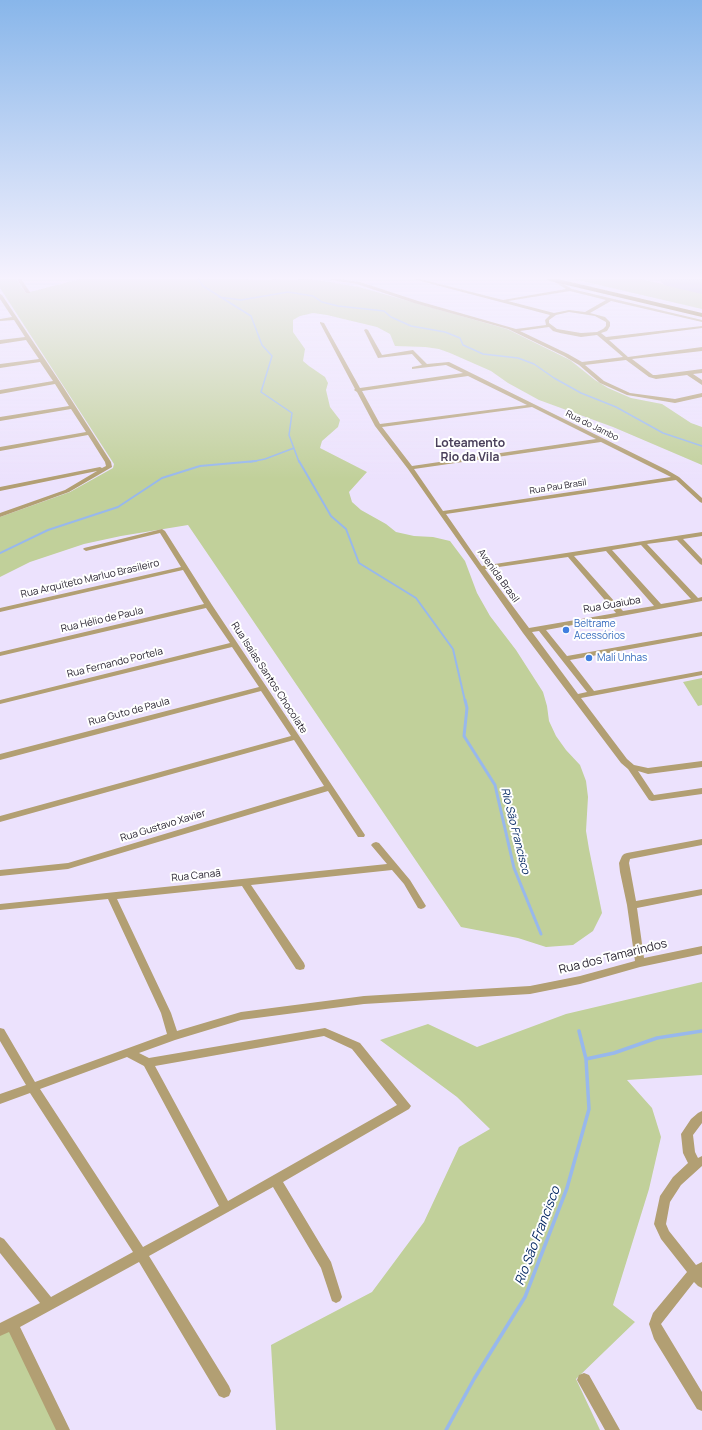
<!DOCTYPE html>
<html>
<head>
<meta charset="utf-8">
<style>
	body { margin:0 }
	canvas { display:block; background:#ece2fd }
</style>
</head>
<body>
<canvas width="702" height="1430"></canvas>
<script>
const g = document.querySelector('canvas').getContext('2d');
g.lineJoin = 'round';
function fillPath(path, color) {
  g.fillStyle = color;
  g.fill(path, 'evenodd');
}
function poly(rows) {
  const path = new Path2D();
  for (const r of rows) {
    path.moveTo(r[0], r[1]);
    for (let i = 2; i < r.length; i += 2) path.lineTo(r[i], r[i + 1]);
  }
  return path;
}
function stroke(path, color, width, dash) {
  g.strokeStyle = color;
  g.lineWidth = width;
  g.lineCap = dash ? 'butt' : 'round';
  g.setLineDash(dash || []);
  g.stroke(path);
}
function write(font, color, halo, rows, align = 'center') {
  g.font = font + ' Manrope,sans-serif';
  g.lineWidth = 4;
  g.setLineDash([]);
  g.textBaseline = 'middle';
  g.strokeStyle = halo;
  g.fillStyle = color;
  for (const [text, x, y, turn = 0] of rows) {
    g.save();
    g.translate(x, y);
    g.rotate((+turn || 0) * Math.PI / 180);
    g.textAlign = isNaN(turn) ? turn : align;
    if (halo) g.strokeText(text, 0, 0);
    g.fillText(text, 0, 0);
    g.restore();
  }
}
fillPath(poly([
	[0,279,16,279,26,293,80,279,245,279,256,280,311,279,359,287,507,329,570,360,595,380,608,388,631,398,662,404,691,423,702,427,702,465,613,427,539,400,508,383,491,371,450,353,439,349,425,347,395,346,390,334,377,327,327,315,313,313,300,316,293,320,293,332,305,349,303,361,309,366,325,377,328,383,326,390,330,407,340,420,338,427,322,441,320,448,367,472,349,492,352,502,361,510,386,524,396,532,414,536,433,537,450,541,465,561,477,593,490,616,516,650,543,692,547,706,549,721,556,736,566,750,580,765,586,781,588,797,586,831,589,849,602,913,593,931,573,945,546,947,518,938,461,927,188,525,121,536,84,544,30,562,0,577,0,517,70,492,113,468,114,464,0,288],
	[573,279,641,279,702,293,702,309],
	[702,678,702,705,698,706,683,682],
	[702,982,702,1075,627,1080,652,1108,661,1137,649,1189,613,1305,635,1322,576,1379,600,1430,276,1430,271,1345,372,1292,424,1222,459,1147,490,1129,457,1097,380,1040,428,1024,477,1047,566,1014],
	[12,1324,63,1430,0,1430,0,1330]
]), '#c1d09a');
stroke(poly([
	[198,279,203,286,251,316,262,345,272,356,261,392,292,413,289,435,299,462],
	[219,297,241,300,288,292,313,296,322,302,338,306,384,311,391,317,411,326,445,332,460,338,463,345,483,354,518,358,534,364,554,378,581,393,616,407,663,433,702,446],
	[250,462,265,459,294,448]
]), '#98b8ec', 1.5);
stroke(poly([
	[299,461,331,516,346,529,359,563,416,598,453,649,465,701],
	[0,553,48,530,118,507,162,478,200,466,256,461]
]), '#98b8ec', 2);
stroke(poly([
	[465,700,467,708,464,736,495,785,514,868,541,934]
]), '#98b8ec', 3);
stroke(poly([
	[586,1059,614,1053,657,1038,702,1031],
	[446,1430,474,1379,525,1297,567,1188,589,1109,586,1059,579,1031]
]), '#98b8ec', 3.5);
fillPath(poly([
	[659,279,702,279,702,294,664,285,659,279]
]), '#b6aec4');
fillPath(poly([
	[17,279,21,279,30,292,30,293,26,293,17,279],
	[329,279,339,279,360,282,418,301,516,329,546,325,545,320,550,315,413,279,420,279,503,300,566,289,550,279,555,279,572,289,702,320,702,322,611,301,590,313,605,317,610,322,610,326,607,331,601,333,606,337,702,326,702,328,609,340,628,357,702,347,702,351,632,359,653,375,656,375,702,369,702,373,693,374,702,380,702,385,687,375,656,379,649,377,626,360,585,365,604,381,630,393,675,399,702,393,702,397,675,403,627,395,600,383,579,365,564,356,508,329,414,303,357,284,331,280,329,279],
	[570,291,606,300,585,312,569,310,554,313,508,301,570,291],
	[569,312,595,316,606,322,606,326,603,329,597,332,581,333,557,329,549,323,549,320,556,315,569,312],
	[549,327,553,331,560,333,581,337,597,335,623,357,582,362,568,354,520,331,549,327],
	[0,294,2,295,60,382,111,462,112,467,69,492,0,517,0,513,65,490,97,471,0,491,0,487,100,467,102,468,106,466,105,462,88,435,0,451,0,447,86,432,71,409,0,421,0,417,69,406,55,384,0,394,0,390,53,381,40,362,0,368,0,364,39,359,26,340,0,344,0,340,25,337,14,320,0,321,0,319,12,317,0,299,0,294],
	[320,322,324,323,360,388,463,373,446,365,412,369,412,367,422,365,412,354,378,358,364,330,366,329,368,330,382,355,413,350,427,364,449,362,667,470,679,477,702,498,702,503,700,502,676,480,446,514,482,566,702,532,702,536,683,539,702,559,702,565,700,564,677,540,647,544,698,598,702,597,702,601,546,630,567,656,702,632,702,636,570,660,594,691,702,671,702,675,581,698,627,759,634,765,648,768,702,761,702,767,648,774,638,771,654,795,702,788,702,794,652,801,649,800,628,769,621,763,523,633,408,469,375,426,357,392,354,390,355,389,320,323,320,322],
	[468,376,527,405,380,424,362,391,468,376],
	[532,407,596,439,412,466,382,427,532,407],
	[601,442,671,477,443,511,414,469,601,442],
	[641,545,691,599,661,604,612,550,641,545],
	[606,551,654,606,623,611,574,556,606,551],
	[568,557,616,613,529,628,485,569,568,557],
	[539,631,587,692,578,694,532,632,539,631],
	[162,529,165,531,212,605,365,835,364,837,358,837,328,791,68,869,0,876,0,870,68,863,324,786,294,740,0,822,0,816,291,736,261,691,0,760,0,754,259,687,232,647,0,704,0,700,230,643,206,608,0,656,0,652,204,604,183,570,0,612,0,608,181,567,160,533,86,551,83,549,84,548,162,529],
	[702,839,702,845,630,859,629,863,636,901,702,889,702,895,637,908,644,958,702,946,702,954,640,967,580,984,530,994,364,1004,241,1020,175,1040,139,1053,149,1058,325,1028,360,1043,411,1106,409,1109,283,1182,331,1262,342,1297,340,1301,336,1303,332,1301,321,1268,273,1187,149,1256,229,1386,231,1391,229,1396,224,1398,219,1396,139,1262,20,1327,70,1430,56,1430,9,1332,0,1336,0,1323,40,1303,0,1253,0,1237,4,1239,51,1297,133,1252,30,1093,0,1104,0,1094,26,1085,0,1041,0,1028,4,1029,35,1082,167,1034,161,1013,108,899,0,910,0,904,387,864,371,845,373,843,376,842,379,843,410,880,426,906,424,908,421,909,418,908,404,884,392,870,251,885,304,963,305,966,304,969,300,970,296,969,242,886,117,899,171,1013,177,1031,241,1012,364,996,530,986,580,976,635,961,627,905,620,872,619,863,622,856,624,854,627,853,702,839],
	[324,1036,352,1049,397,1105,228,1201,155,1066,324,1036],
	[127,1057,144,1066,219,1206,143,1247,40,1089,127,1057],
	[702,1111,702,1123,693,1135,695,1152,698,1158,702,1156,702,1166,681,1185,670,1202,666,1224,669,1231,696,1265,702,1262,702,1288,698,1286,694,1282,661,1324,702,1392,702,1411,697,1409,654,1339,649,1324,653,1313,687,1272,661,1239,654,1224,660,1196,673,1177,688,1163,683,1153,681,1134,691,1119,698,1113,702,1111],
	[584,1373,589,1375,620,1430,605,1430,577,1380,579,1375,584,1373]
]), '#b29f73');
fillPath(poly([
	[547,279,558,279,702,313,702,317,550,281,547,279]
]), '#7e6214');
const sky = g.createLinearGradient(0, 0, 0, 479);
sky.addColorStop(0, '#88b6ea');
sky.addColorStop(0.58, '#f6f2fe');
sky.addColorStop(1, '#f6f2fe00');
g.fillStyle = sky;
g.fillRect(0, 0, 702, 479);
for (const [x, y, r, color] of [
	[566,630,4,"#3f7fe0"],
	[589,658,4,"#3f7fe0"]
]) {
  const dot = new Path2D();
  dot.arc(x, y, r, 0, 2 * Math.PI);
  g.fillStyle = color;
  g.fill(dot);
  stroke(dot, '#fff', 1.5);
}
write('9px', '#241f2c', '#fff', [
	["Rua do Jambo",592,426,26],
	["Rua Pau Brasil",558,487,-9]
]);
write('10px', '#241f2c', '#fff', [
	["Avenida Brasil",498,576,54],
	["Rua Arquiteto Marluo Brasileiro",90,579,-13],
	["Rua Guaiuba",612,605,-10],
	["Rua Hélio de Paula",102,620,-13],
	["Rua Fernando Portela",115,663,-14],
	["Rua Isaías Santos Chocolate",269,678,57],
	["Rua Guto de Paula",129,712,-15],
	["Rua Gustavo Xavier",163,826,-17],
	["Rua Canaã",196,876,-6]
]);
write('10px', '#366cbe', '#fff', [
	["Beltrame",574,624],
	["Acessórios",574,636],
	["Malí Unhas",597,658]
], 'left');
write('italic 11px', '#042863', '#fff', [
	["Rio São Francisco",515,831,76]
]);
write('bold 12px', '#4a405b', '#fff', [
	["Loteamento",470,444],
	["Rio da Vila",470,458]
]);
write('12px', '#241f2c', '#fff', [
	["Rua dos Tamarindos",613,957,-14]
]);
write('italic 13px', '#042863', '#fff', [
	["Rio São Francisco",538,1236,-69]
]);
</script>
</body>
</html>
